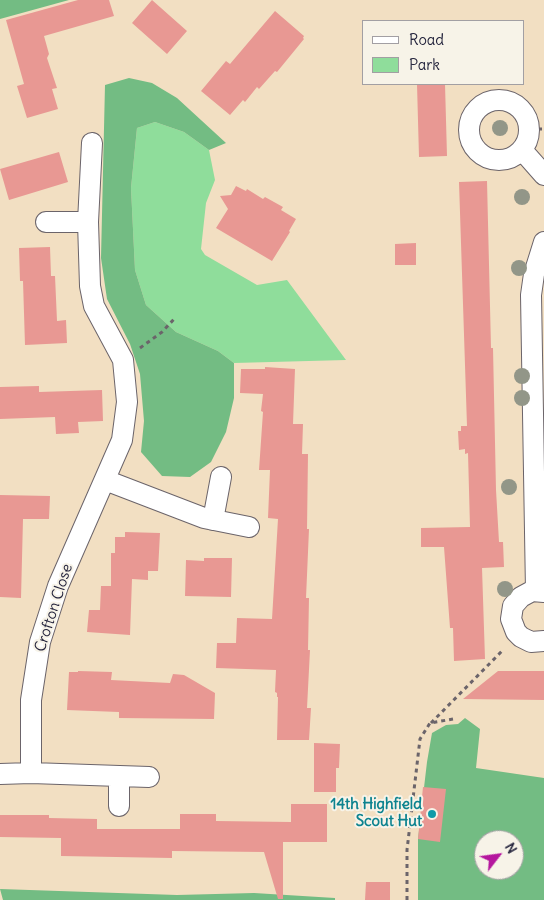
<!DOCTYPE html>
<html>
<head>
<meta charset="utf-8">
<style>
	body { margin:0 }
	#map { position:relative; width:544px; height:900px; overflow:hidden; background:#f2dfc2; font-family:Delius,sans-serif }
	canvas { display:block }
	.legend { position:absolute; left:362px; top:20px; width:162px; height:65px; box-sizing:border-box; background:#f7f3e8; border:1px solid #a29fa3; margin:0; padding:6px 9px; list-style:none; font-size:15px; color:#22223b }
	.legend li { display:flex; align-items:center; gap:10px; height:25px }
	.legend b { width:25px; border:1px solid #a29fa3 }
	.north { position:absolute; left:474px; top:830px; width:50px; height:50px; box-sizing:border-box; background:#f7f3e8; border:1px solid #a29fa3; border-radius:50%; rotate:60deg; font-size:14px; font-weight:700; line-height:20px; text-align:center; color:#22223b }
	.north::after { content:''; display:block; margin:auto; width:18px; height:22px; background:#b5179e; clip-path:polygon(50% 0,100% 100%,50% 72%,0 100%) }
</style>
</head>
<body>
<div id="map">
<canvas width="544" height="900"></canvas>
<ul class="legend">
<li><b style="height:6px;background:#fff"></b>Road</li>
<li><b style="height:14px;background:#8fdd9b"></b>Park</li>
</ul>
<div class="north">N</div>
</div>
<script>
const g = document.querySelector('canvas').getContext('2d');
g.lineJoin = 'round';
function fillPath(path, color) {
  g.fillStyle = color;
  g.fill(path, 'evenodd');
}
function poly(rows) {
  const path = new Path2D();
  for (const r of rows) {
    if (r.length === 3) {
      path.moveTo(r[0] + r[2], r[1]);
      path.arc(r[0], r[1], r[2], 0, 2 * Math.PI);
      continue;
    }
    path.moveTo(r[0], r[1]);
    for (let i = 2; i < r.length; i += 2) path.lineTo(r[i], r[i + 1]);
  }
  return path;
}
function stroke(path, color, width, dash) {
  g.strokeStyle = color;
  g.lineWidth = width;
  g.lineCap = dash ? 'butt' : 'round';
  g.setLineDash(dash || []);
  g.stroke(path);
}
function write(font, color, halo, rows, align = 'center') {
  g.font = font + ' Delius,sans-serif';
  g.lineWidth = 4;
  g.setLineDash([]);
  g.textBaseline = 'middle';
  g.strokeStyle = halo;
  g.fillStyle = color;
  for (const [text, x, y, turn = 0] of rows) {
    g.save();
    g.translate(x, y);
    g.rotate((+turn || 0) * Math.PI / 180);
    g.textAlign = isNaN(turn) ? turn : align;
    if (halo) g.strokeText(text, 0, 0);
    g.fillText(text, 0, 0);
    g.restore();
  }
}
fillPath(poly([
	[155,122,184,132,209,150,215,180,206,203,201,249,205,255,257,285,287,280,346,360,234,363,218,351,176,332,146,305,135,270,131,188,137,128]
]), '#8fdd9b');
fillPath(poly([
	[0,0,69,0,0,19],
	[129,78,152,83,177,98,226,143,209,150,184,132,155,122,137,128,131,188,135,270,146,305,176,332,218,351,234,363,234,398,226,432,211,462,190,477,162,476,141,452,144,421,140,374,130,344,107,299,101,258,105,85],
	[465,718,480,729,476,768,544,778,544,900,418,900,418,839,427,762,432,733,446,725,458,724],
	[484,840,514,840,514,870,484,870],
	[0,889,177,895,254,893,335,898,335,900,3,900]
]), '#73bc83');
fillPath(poly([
	[78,0,109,0,114,16,44,36,49,54,47,58,57,88,52,89,58,109,27,118,17,86,24,84,6,20],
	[152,0,187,31,167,54,132,23],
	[275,11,304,36,303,38,304,39,277,72,275,71,259,89,257,87,245,102,243,100,230,115,201,91,226,61,230,64],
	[417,84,445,84,447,156,419,157],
	[59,152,68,182,9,200,0,169],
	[487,181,491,348,493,348,496,490,499,542,503,542,504,567,482,568,485,659,454,661,453,628,450,628,444,547,421,547,421,528,470,527,468,453,465,454,465,449,459,450,458,431,461,431,461,426,467,426,459,182],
	[236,186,246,191,247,189,263,199,265,197,283,207,281,210,296,219,289,231,290,232,272,261,216,228,228,209,220,196,231,195],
	[416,243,416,265,395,265,395,244],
	[50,247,51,276,55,276,57,321,66,320,67,343,25,345,23,281,20,281,19,248],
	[265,367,295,369,293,424,303,424,302,454,308,454,307,529,309,529,306,598,309,598,308,650,310,650,307,708,311,708,309,740,277,740,278,697,277,697,277,693,275,692,276,670,216,668,217,643,236,643,237,618,272,619,278,519,268,518,270,470,259,470,263,412,261,411,263,394,240,393,241,369,265,369],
	[39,386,39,392,102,390,103,421,78,422,79,433,56,434,55,417,0,419,0,387],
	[0,495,50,496,49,519,23,519,21,598,0,597],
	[125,532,160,533,158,571,148,571,148,580,132,579,130,635,87,632,89,610,100,610,101,586,111,586,111,553,115,553,115,537,125,537],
	[204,558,232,558,231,597,185,596,186,560,204,561],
	[78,671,112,672,111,680,170,683,173,674,184,675,215,693,214,719,119,718,119,712,67,710,69,672,78,672],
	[498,671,544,671,544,700,463,699],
	[314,743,340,744,339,768,336,768,336,792,314,792],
	[423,787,446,789,440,842,418,839],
	[291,804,327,804,327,842,283,842,283,899,278,899,264,852,172,851,172,858,61,856,61,838,0,837,0,815,49,815,49,818,97,819,97,829,180,829,180,814,216,814,216,821,291,822],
	[366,882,390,882,390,900,365,900]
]), '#e89893');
const minor = poly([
	[499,130,30],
	[522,150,544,175],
	[46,222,88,222],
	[105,480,204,518,249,527],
	[213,520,221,477],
	[536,591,531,295,534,274,544,242],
	[544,592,532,591,521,597,513,606,511,619,516,632,521,637,531,642,544,641],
	[31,773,31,700,40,642,58,586,122,440,127,402,123,360,94,306,90,286,88,222,92,143],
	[0,774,31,773,149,777],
	[119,806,119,776]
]);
stroke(minor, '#6b646a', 22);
stroke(poly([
	[530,129,544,129],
	[140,348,162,332,175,318],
	[431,723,504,649],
	[407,900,407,850,420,739,430,723,453,719]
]), '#6b646a', 3, [4, 4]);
stroke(minor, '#fff', 20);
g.fillStyle = '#929688';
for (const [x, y] of [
	[500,128],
	[522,197],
	[519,268],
	[522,376],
	[522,398],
	[509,487],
	[505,589]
]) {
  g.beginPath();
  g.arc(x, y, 8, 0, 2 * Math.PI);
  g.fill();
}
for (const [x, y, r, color] of [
	[432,814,5,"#0f9aa8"]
]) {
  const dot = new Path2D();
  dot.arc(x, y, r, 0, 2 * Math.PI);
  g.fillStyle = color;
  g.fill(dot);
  stroke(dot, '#f7f3e8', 2);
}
write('15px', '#22223b', '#f7f3e8', [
	["Crofton Close",54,608,-72]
]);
write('bold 15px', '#0d838f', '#f7f3e8', [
	["14th Highfield",422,805],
	["Scout Hut",422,822]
], 'right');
</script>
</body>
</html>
